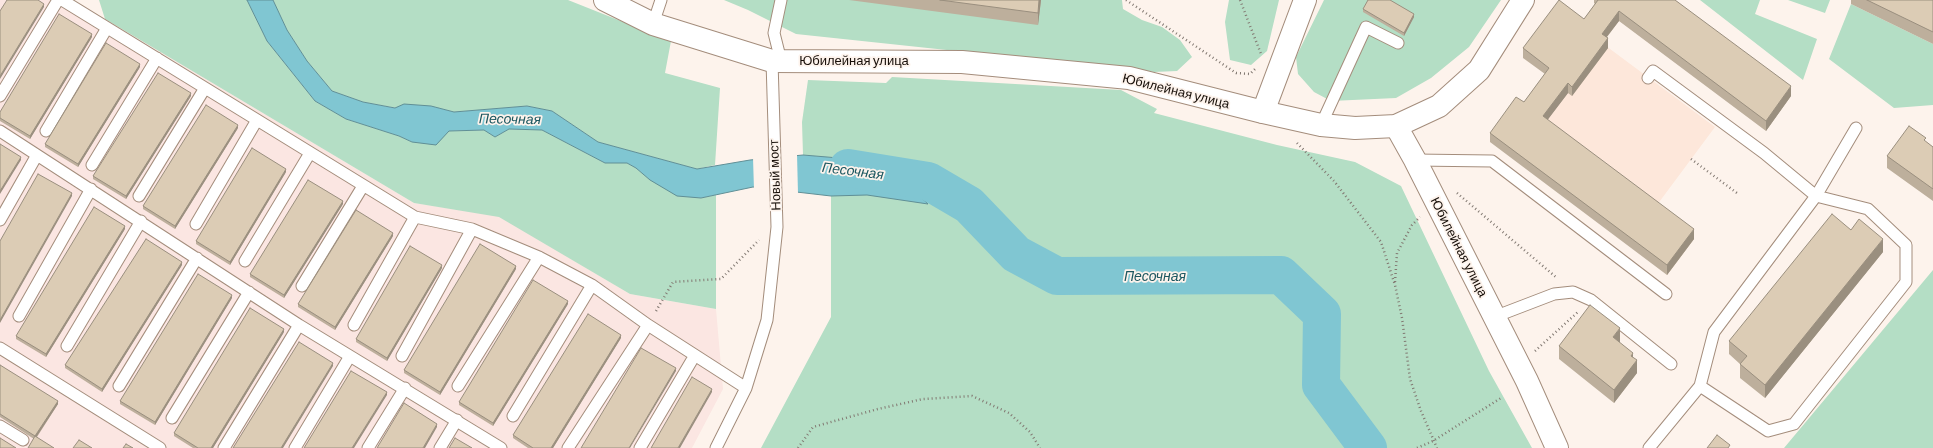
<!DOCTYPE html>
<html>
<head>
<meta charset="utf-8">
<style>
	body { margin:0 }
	canvas { display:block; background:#fdf3ec }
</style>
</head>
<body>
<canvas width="1933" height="448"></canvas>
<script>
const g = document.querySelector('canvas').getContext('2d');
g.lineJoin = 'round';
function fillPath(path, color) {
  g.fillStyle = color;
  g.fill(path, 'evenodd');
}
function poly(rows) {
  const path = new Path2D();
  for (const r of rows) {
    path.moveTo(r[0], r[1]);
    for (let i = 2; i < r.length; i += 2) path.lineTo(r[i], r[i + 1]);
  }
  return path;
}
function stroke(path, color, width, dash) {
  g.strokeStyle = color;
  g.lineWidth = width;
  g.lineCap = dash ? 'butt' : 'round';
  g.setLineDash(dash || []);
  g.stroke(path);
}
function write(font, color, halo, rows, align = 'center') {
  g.font = font + ' Barlow,sans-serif';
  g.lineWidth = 3.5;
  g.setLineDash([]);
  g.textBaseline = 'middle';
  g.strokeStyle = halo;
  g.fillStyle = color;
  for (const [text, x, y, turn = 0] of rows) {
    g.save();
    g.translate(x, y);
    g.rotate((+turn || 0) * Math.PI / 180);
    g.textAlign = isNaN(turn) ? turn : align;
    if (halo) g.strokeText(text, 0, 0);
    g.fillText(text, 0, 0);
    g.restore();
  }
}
fillPath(poly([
	[0,0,73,0,414,203,499,216,630,294,716,309,723,389,692,448,0,448]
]), '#fbe6e2');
fillPath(poly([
	[1602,43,1715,127,1654,209,1694,239,1667,275,1524,112]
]), '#fde7da');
fillPath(poly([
	[99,0,247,0,267,41,315,101,346,119,399,136,412,142,449,131,485,130,495,137,509,129,542,130,605,163,627,163,636,168,648,178,701,198,716,195,716,309,630,294,499,217,414,203,105,19],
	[273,0,568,0,671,41,665,73,720,88,715,165,697,169,598,142,552,111,527,106,454,112,430,106,396,108,363,102,332,91,307,61,287,30],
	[724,0,1122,0,1123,9,1142,20,1162,27,1180,40,1192,57,1177,71,1154,72,796,34,748,10],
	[1229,0,1279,0,1267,51,1251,65,1230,60,1225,22],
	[1324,0,1501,0,1469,47,1431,78,1396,98,1331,101,1314,92,1298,74,1296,57],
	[1700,0,1760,0,1755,14,1817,39,1803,80],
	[1788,0,1830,0,1825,13],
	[1851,4,1933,44,1933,105,1894,108,1829,59],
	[892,77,1121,90,1157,109,1154,113,1277,145,1355,162,1401,186,1489,371,1532,448,761,448,831,317,831,196,834,196,832,158,803,155,802,122,808,80,886,83],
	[1933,270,1933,448,1784,448]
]), '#b4dec5');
const water = poly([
	[247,0,273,0,287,30,307,61,332,91,363,102,395,108,404,104,431,106,454,112,527,106,552,111,598,142,697,169,750,160,803,155,851,159,888,166,928,204,867,195,831,196,753,187,701,198,677,196,650,180,636,168,627,163,605,163,542,130,509,129,495,137,484,130,449,131,436,145,412,142,399,136,346,119,315,101,267,41,247,0]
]);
fillPath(water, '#80c6d2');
stroke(water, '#608f96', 1);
fillPath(poly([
	[797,154,798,194,754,189,753,158]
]), '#fdf3ec');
stroke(poly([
	[848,168,928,181,969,205,1016,254,1057,276,1281,275,1322,314,1321,385,1368,448]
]), '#80c6d2', 38);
const lane = poly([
	[62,0,415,217,472,229,539,257,592,285,648,325,746,388],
	[653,24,661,0],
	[781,61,774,33,781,0],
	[1648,78,1653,71,1764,153,1816,196,1868,209,1906,245,1906,282,1794,424,1768,431,1700,386],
	[0,96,58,0],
	[1321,125,1366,27,1398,43],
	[0,131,299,325,501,448],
	[46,131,107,28],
	[1415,160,1492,161,1666,294],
	[92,165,157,58],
	[139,196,205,88],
	[0,220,37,155],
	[196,224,257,120],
	[245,261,310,153],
	[302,286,363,186],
	[19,316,91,189],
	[1494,317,1554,294,1573,292,1591,300,1671,364],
	[354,325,415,217],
	[67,346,141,221],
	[0,348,160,448],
	[402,356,472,229],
	[119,386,197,258],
	[458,386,539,257],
	[513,416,592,285],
	[172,418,249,292],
	[0,426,23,440],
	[224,448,299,325],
	[295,448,350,356],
	[368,448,405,388],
	[440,448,457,420],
	[568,448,648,325],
	[640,448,695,355],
	[716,448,746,388,767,320,777,227,772,61],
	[1649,448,1700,386,1714,332,1816,196,1856,128]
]);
const street = poly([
	[1263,112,1305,0],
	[1396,126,1415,160,1527,381,1557,448]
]);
const secondary = poly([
	[605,0,653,24,772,61,962,62,1129,78,1263,112,1321,125,1355,128,1396,126,1439,106,1479,70,1523,0]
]);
stroke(lane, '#a48d7c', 13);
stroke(street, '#a48d7c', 24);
stroke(secondary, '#a48d7c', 24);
stroke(poly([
	[1126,0,1236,73,1250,74,1255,69],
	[1240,0,1261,54],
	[1297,143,1334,181,1381,242,1395,285,1402,318,1410,379,1421,411,1437,448],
	[1691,159,1737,193],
	[1457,193,1557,278],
	[1395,282,1397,253,1412,225,1420,217],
	[656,311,673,282,721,279,759,240],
	[1535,351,1579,311],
	[798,448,813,427,878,409,923,399,972,396,1009,413,1030,432,1040,448],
	[1417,448,1433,441,1501,398]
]), '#827972', 2.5, [1, 3]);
stroke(lane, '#fff', 11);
stroke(street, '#fff', 22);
stroke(secondary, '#fff', 22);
fillPath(poly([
	[849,0,1041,0,1038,25],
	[1594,0,1675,0,1791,96,1766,131,1619,21,1607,37,1608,48,1572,96,1568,93,1547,120,1694,239,1667,275,1490,142,1490,133,1524,102,1545,74,1523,58,1523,48,1584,19,1595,4,1594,3],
	[1851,0,1933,0,1933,44,1851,4],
	[1363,9,1414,17,1404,36,1363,12],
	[92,37,30,139,0,121,0,112],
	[140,67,78,167,45,147,45,144],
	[191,96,126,199,93,179,93,176],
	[238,128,175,229,143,209,143,206],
	[1926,142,1933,147,1933,201,1887,168,1887,156],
	[286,172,230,265,196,244,196,241],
	[343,204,284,298,250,277,250,274],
	[125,229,46,357,16,339,16,336],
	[1851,230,1883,252,1765,398,1740,378,1740,364,1729,354,1729,341],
	[393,236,335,330,298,307,298,304],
	[182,265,102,392,65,368,65,365],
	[442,268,387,361,356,342,356,339],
	[516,269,440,395,404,373,404,370],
	[232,298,155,425,120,404,120,401],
	[568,304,493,426,459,405,459,402],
	[284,332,213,448,193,448,174,436,174,433],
	[621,338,553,448,528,448,513,438,513,435],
	[1619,342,1633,357,1637,373,1614,403,1559,359,1559,346,1620,342],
	[0,365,58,404,37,437,34,439,0,417]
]), '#bdaf9c');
fillPath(poly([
	[1039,0,1041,0,1038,25,1038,13],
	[44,4,44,7,0,79,0,76],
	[1619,11,1619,21,1602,43,1602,34],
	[1414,14,1414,17,1404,36,1404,33],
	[92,34,92,37,30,139,30,136],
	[1608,38,1608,48,1572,96,1572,87],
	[140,64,140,67,78,167,78,164],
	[1568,83,1568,93,1543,126,1543,116],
	[1791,86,1791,96,1766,131,1766,121],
	[191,93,191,96,126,199,126,196],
	[238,125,238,128,175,229,175,226],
	[21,157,21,160,0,194,0,191],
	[286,169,286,172,230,265,230,262],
	[72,193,72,196,0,323,0,320],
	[343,201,343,204,284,298,284,295],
	[125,226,125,229,46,357,46,354],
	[1694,229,1694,239,1667,275,1667,265],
	[393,233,393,236,335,330,335,327],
	[1883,239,1883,252,1765,398,1765,385],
	[182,262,182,265,102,392,102,389],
	[442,265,442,268,387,361,387,358],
	[516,266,516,269,440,395,440,392],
	[232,295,232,298,155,425,155,422],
	[568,301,568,304,493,426,493,423],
	[1620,328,1620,342,1613,351,1613,337],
	[284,329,284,332,213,448,211,448],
	[621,335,621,338,553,448,551,448],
	[1633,353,1633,365,1637,360,1637,373,1614,403,1614,390,1631,356],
	[333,363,333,366,283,448,281,448],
	[676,368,676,371,630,448,629,448],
	[712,389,712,392,680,448,678,448],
	[387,392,387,395,354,448,352,448],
	[58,401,58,404,35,439,35,436],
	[437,424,437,427,425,448,423,448]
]), '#9a8f7f');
const building = poly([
	[7,0,38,0,44,4,0,76,0,11,7,0],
	[940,0,1039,0,1038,13,940,0],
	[1368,0,1390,0,1414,14,1404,33,1363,9,1368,0],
	[1559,0,1584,19,1598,0,1675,0,1791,86,1766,121,1619,11,1602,34,1608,38,1572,87,1568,83,1543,116,1694,229,1667,265,1490,133,1516,97,1524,102,1549,68,1523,48,1559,0],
	[1867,0,1933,0,1933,32,1867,0],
	[59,14,92,34,30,136,0,118,0,112,59,14],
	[106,43,140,64,78,164,45,144,106,43],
	[158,73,191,93,126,196,93,176,158,73],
	[206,105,238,125,175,226,143,206,206,105],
	[1909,126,1926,138,1924,140,1933,147,1933,189,1887,156,1909,126],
	[0,144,21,157,0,191,0,144],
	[252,148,286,169,230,262,196,241,252,148],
	[38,174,72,193,0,320,0,241,38,174],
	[308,180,343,201,284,295,250,274,308,180],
	[94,207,125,226,46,354,16,336,94,207],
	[356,210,393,233,335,327,298,304,356,210],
	[1832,214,1851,230,1859,219,1883,239,1765,385,1740,364,1747,356,1729,341,1832,214],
	[146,239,182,262,102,389,65,365,146,239],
	[480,244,516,266,440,392,404,370,480,244],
	[410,246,442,265,387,358,356,339,410,246],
	[198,274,232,295,155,422,120,401,198,274],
	[533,280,568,301,493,423,459,402,533,280],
	[1590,305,1620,328,1613,337,1633,353,1631,356,1637,360,1614,390,1559,346,1590,305],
	[250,308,284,329,211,448,198,448,174,433,250,308],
	[588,314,621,335,551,448,533,448,513,435,588,314],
	[299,342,333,363,281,448,233,448,299,342],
	[641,348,676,368,629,448,581,448,641,348],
	[0,365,58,401,35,436,54,448,28,448,35,436,0,414,0,365],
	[351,371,387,392,352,448,304,448,351,371],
	[692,377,712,389,678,448,651,448,692,377],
	[404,403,437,424,423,448,377,448,404,403],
	[1717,435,1730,445,1728,448,1707,448,1717,435],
	[0,438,16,448,0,448,0,438],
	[455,438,472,448,449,448,455,438],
	[79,440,92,448,73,448,79,440],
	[126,444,133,448,123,448,126,444]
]);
fillPath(building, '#dcccb5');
stroke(building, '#9a8f7f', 1);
write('13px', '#170f09', '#fdf3ec', [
	["Юбилейная улица",854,61],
	["Юбилейная улица",1176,91,14],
	["Новый мост",775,175,-92],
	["Юбилейная улица",1459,247,63]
]);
write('italic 14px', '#1c5760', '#fdf3ec', [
	["Песочная",510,119,1],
	["Песочная",853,171,7],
	["Песочная",1155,276]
]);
</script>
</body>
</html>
